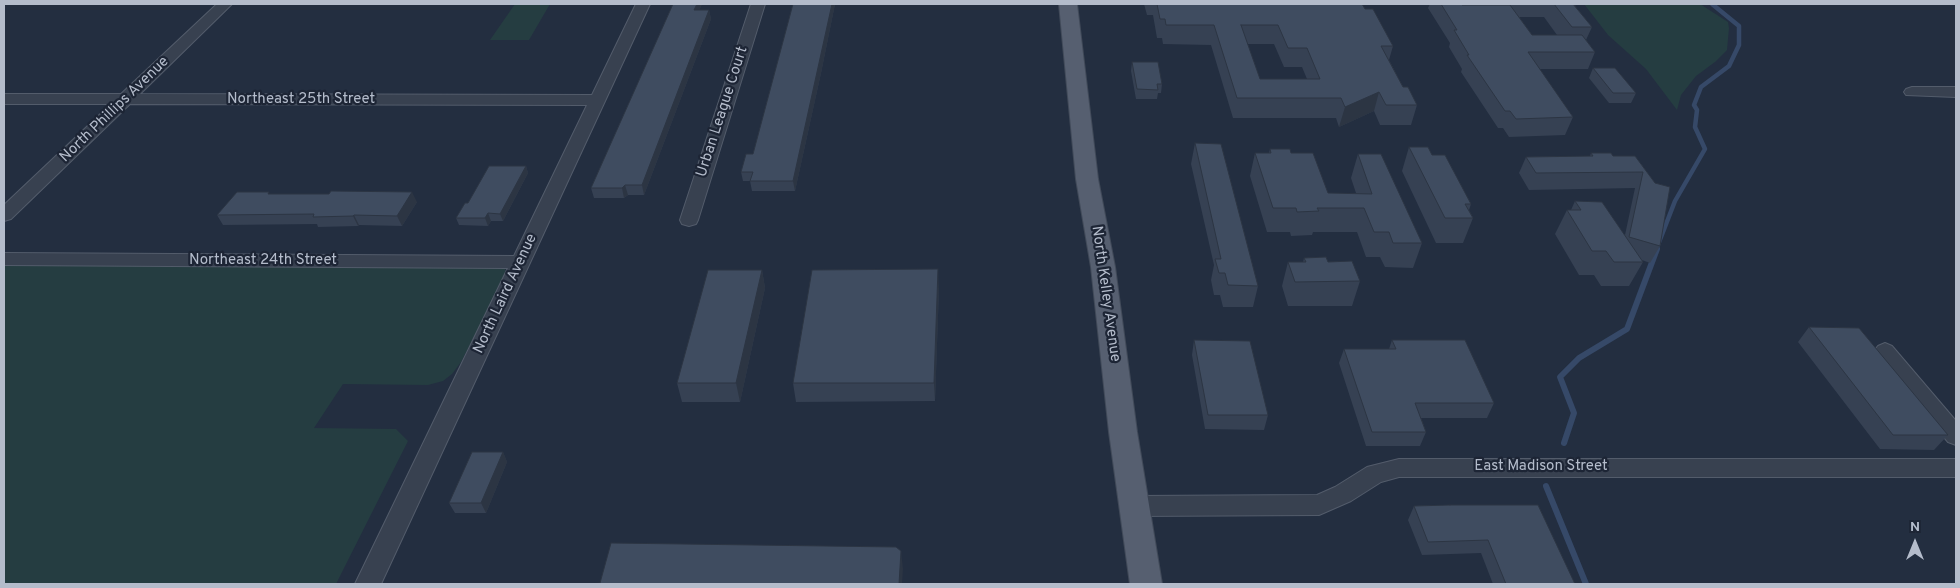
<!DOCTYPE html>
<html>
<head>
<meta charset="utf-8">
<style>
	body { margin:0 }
	#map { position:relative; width:1960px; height:588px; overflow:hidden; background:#232e40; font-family:Overpass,sans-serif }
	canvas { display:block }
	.frame { position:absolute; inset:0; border:5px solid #b4bccb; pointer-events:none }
	.north { position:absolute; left:1890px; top:518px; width:50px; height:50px; -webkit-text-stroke:4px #1d2535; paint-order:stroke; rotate:0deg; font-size:14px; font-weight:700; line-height:20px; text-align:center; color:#b4bccb }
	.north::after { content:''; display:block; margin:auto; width:18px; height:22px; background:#b4bccb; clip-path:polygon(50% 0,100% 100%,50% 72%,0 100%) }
</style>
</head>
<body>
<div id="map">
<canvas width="1960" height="588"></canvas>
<div class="frame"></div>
<div class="north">N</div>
</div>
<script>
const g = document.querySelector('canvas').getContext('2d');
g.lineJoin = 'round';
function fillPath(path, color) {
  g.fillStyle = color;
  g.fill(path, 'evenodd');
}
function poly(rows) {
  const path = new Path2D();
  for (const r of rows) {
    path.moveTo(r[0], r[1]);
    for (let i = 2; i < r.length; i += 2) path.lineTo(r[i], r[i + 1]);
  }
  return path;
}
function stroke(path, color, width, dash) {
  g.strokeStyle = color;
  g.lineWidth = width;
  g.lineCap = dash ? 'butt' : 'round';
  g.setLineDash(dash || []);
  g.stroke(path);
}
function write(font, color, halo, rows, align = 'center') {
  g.font = font + ' Overpass,sans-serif';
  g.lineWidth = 4.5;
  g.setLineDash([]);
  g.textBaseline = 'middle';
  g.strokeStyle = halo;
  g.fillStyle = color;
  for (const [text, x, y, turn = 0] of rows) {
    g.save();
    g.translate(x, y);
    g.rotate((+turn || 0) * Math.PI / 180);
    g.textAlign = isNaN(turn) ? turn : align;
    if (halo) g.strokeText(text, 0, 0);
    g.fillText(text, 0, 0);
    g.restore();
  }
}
fillPath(poly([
	[515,4,550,4,529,40,490,40],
	[1584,4,1700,4,1728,22,1729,28,1727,50,1715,62,1696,76,1681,95,1677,110,1646,69,1608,35],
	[4,264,501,266,505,269,506,275,461,362,452,374,443,381,428,385,343,384,314,428,396,429,408,441,336,584,4,584]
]), '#253d41');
stroke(poly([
	[1656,250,1675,201,1705,149,1695,127,1697,110,1694,105,1701,87,1729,66,1739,45,1739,26,1712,4]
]), '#364968', 4.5);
stroke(poly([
	[1564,443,1574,413,1560,377,1579,358,1627,329,1657,249],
	[1546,486,1586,584]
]), '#364968', 6);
const minor = poly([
	[217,4,232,4,140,94,592,95,636,4,650,4,381,584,355,584,508,268,4,265,4,253,514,256,587,105,130,104,11,219,4,221,4,205,111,104,4,104,4,94,121,94,217,4],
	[751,4,765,4,698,220,696,224,689,226,682,224,680,220,751,4],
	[1912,87,1956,87,1956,97,1906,95,1904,92,1906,89,1912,87],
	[1885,343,1892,346,1956,421,1956,445,1948,442,1878,356,1874,351,1878,346,1885,343],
	[1399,459,1956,459,1956,477,1399,477,1381,482,1351,501,1319,515,1135,516,1126,513,1123,506,1126,499,1135,496,1317,495,1335,487,1367,467,1399,459]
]);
const major = poly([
	[1059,4,1077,4,1098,179,1115,267,1137,432,1162,584,1130,584,1109,432,1091,267,1076,179,1059,4]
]);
stroke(minor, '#535c6b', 2);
stroke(major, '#414a59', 2);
fillPath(minor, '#384150');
fillPath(major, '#565f70');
fillPath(poly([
	[673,4,702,4,699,10,709,10,711,19,644,195,628,195,624,198,594,198,591,188],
	[793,4,835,4,821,73,795,191,752,191,750,181,743,181,741,172,753,154],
	[1144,4,1362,4,1365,9,1393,46,1389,60,1403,87,1417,105,1411,125,1380,125,1374,111,1339,127,1336,118,1233,118,1211,45,1163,44,1162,38,1157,38,1153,15,1147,15],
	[1247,44,1274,44,1284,67,1302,67,1307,79,1260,79],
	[1430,4,1461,4,1462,5,1497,5,1496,4,1576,4,1575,6,1592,27,1586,40,1595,52,1588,69,1539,69,1573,117,1565,135,1509,137,1503,128,1498,128,1461,72,1462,69,1449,47,1450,43,1428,8],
	[1519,17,1544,17,1557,35,1532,35],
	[1132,62,1162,84,1161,93,1158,93,1157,99,1136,99,1131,71],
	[1593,68,1636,93,1631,103,1609,103,1589,78],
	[1195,143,1258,286,1253,307,1223,307,1220,295,1214,295,1211,280,1214,265,1191,164],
	[1409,147,1432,155,1471,204,1469,210,1473,218,1463,243,1436,243,1402,171],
	[1270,149,1291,153,1328,193,1356,193,1351,178,1358,154,1422,243,1413,268,1385,267,1380,257,1366,257,1357,232,1313,232,1312,235,1291,236,1290,232,1267,232,1250,176,1255,153,1269,153],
	[1591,153,1613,156,1635,156,1655,183,1660,246,1650,263,1642,260,1643,262,1629,286,1601,286,1594,275,1579,275,1555,234,1567,210,1571,210,1575,201,1625,235,1635,188,1529,190,1519,173,1526,157,1590,156],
	[526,166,528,173,503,221,491,221,488,226,459,225,456,218,468,203],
	[270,194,329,194,417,202,402,226,359,225,358,226,318,227,317,224,223,225,217,215],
	[1304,258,1328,262,1360,281,1352,306,1288,306,1282,286,1288,262,1303,262],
	[762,270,765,288,740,402,682,402,677,383],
	[939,288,935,401,796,402,793,383],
	[1809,327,1948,435,1934,450,1880,449,1798,342],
	[1194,340,1268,415,1264,430,1205,429,1192,355],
	[1392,340,1494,403,1487,418,1421,418,1426,432,1420,446,1366,446,1339,363,1344,349,1389,349],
	[503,452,507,462,486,513,455,513,449,503],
	[1450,505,1575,584,1493,584,1481,553,1422,555,1408,520,1414,506]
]), '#364153');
fillPath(poly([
	[697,4,702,4,696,19,694,10],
	[832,4,835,4,821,73,795,191,793,181],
	[709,10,711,19,644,195,642,185],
	[1379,92,1374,111,1339,127,1345,107],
	[526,166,528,173,503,221,500,214],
	[625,185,628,195,624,198,622,188],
	[412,192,417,202,402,226,397,216],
	[488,213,491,221,488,226,485,218],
	[354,215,359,225,358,226,353,216],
	[938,269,939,288,935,401,934,383],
	[762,270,765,288,740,402,736,383],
	[503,452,507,462,486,513,481,503],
	[901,551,903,569,902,584,899,584]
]), '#2c3543');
const building = poly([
	[673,4,697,4,694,10,709,10,642,185,625,185,622,188,591,188,673,4],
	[793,4,832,4,793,181,750,181,753,172,741,172,746,154,753,154,793,4],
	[1157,4,1362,4,1365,9,1373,9,1393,46,1381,46,1403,87,1408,87,1417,105,1386,105,1379,92,1345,107,1341,98,1237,98,1214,25,1166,25,1165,19,1160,19,1157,4],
	[1241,25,1278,25,1288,48,1307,48,1320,79,1260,79,1241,25],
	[1441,4,1461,4,1462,5,1510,5,1532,35,1582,35,1595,52,1528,52,1573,117,1516,119,1510,111,1505,111,1467,55,1469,55,1454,30,1457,30,1441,4],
	[1554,4,1573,4,1592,27,1572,27,1554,4],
	[1132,62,1158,62,1162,84,1157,84,1158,90,1137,89,1132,62],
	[1593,68,1615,68,1636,93,1613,93,1593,68],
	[1195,143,1221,144,1258,286,1228,285,1225,273,1219,273,1215,259,1221,259,1195,143],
	[1409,147,1428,147,1432,155,1445,155,1471,204,1465,204,1473,218,1445,218,1409,147],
	[1270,149,1290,149,1291,153,1313,153,1328,193,1372,194,1358,154,1381,154,1422,243,1393,243,1389,232,1374,232,1364,208,1317,208,1319,211,1297,212,1296,208,1273,208,1255,153,1271,153,1270,149],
	[1591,153,1611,153,1613,156,1635,156,1655,183,1670,187,1660,246,1629,237,1643,172,1536,173,1526,157,1593,156,1591,153],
	[489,166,526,166,500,214,488,213,485,218,456,218,465,203,468,203,489,166],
	[331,191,412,192,397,216,354,215,353,216,313,217,314,214,217,215,237,192,269,192,268,194,329,194,331,191],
	[1575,201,1602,202,1643,262,1614,262,1606,251,1592,251,1567,210,1581,210,1575,201],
	[1326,257,1328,262,1352,261,1360,281,1295,282,1288,262,1306,262,1304,258,1326,257],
	[938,269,934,383,793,383,812,270,938,269],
	[708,270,762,270,736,383,677,383,708,270],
	[1809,327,1859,328,1948,435,1893,435,1809,327],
	[1194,340,1250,341,1268,415,1208,415,1194,340],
	[1392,340,1465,340,1494,403,1415,403,1426,432,1372,432,1344,349,1396,349,1392,340],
	[472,452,503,452,481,503,449,503,472,452],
	[1450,505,1538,505,1575,584,1506,584,1488,540,1428,542,1414,506,1450,505],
	[611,543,896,547,901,551,899,584,588,584,600,583,611,543]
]);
fillPath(building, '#3f4c60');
stroke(building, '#2c3543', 1);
write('15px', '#b4bccb', '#1d2535', [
	["Northeast 25th Street",301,100],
	["North Phillips Avenue",115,110,-44],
	["Urban League Court",723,112,-72],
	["Northeast 24th Street",263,261],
	["North Laird Avenue",506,294,-65],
	["North Kelley Avenue",1105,294,82],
	["East Madison Street",1541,467]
]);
</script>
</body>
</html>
